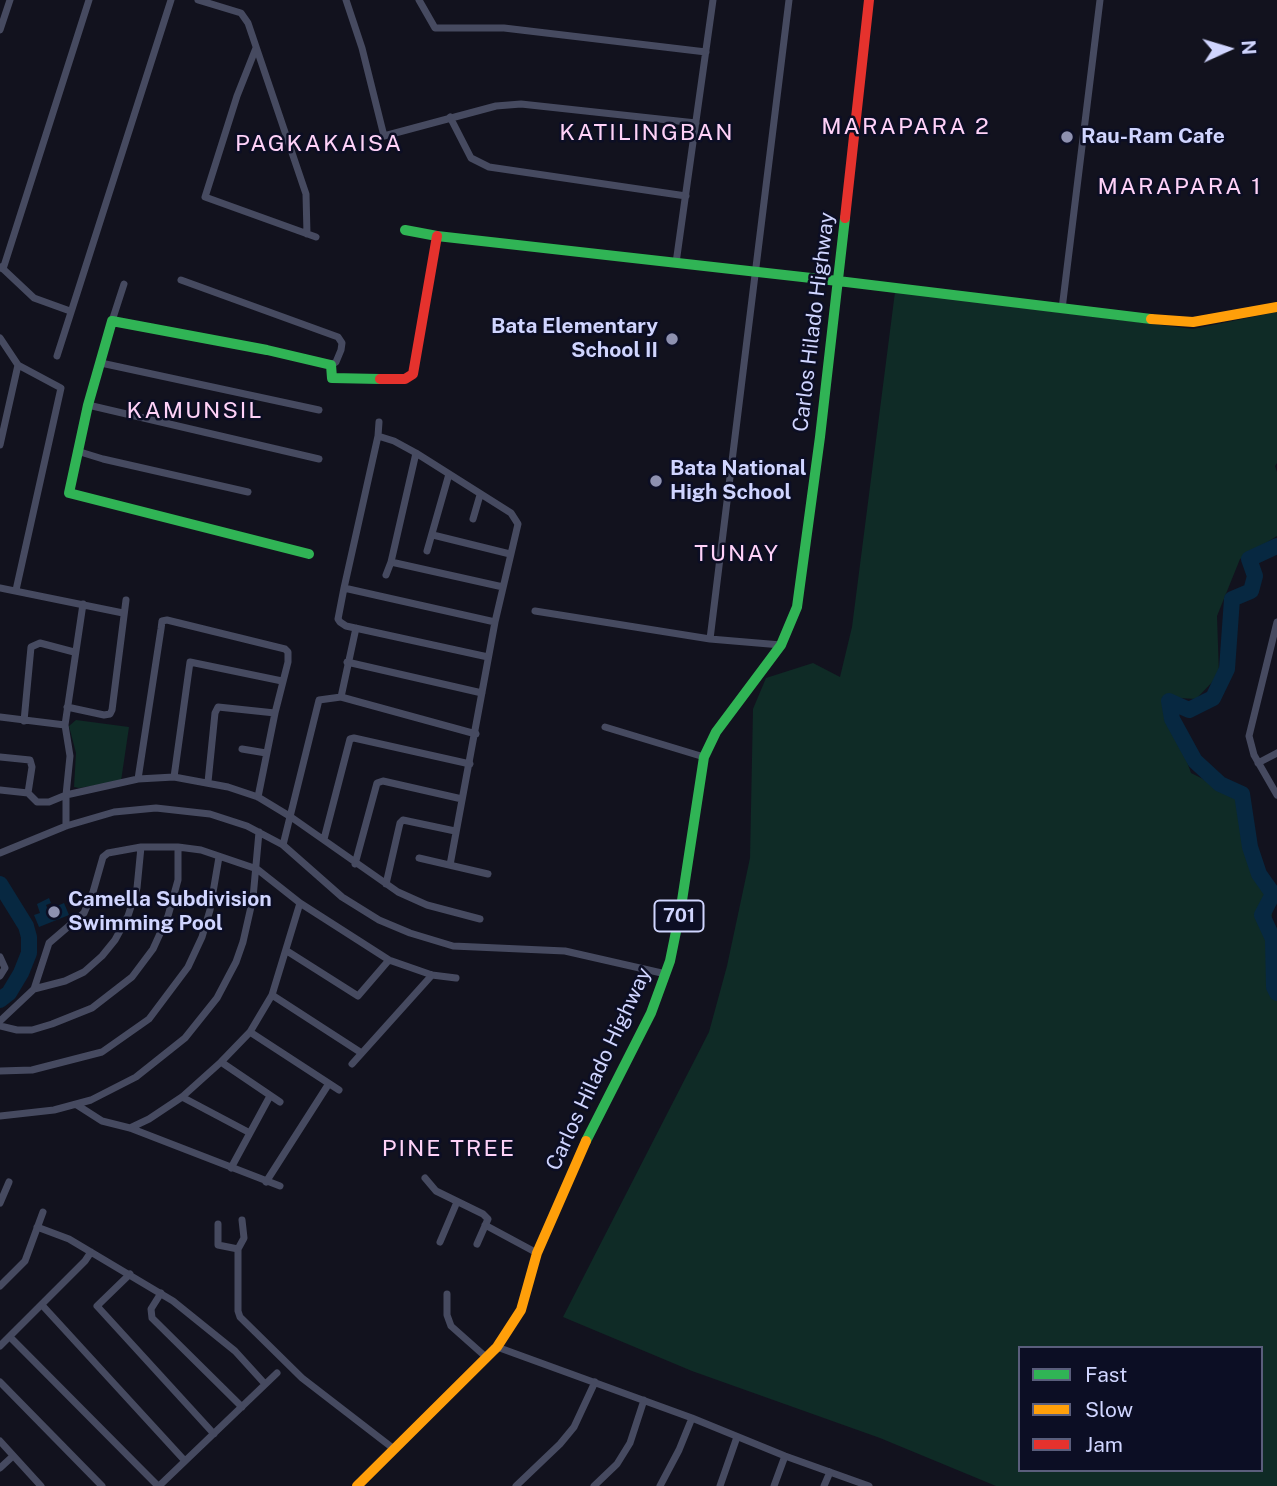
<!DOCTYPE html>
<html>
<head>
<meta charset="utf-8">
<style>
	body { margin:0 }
	#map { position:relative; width:1277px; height:1486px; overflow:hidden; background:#12121e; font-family:"Public Sans",sans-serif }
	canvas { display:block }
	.legend { position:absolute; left:1018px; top:1346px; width:245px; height:126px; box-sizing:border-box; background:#0c0e24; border:2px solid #5a5e7c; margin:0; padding:9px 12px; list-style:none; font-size:21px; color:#d0d5ff }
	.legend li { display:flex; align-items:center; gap:14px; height:35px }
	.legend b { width:35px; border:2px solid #5a5e7c }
	.north { position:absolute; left:1193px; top:14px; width:70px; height:70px; -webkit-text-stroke:5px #0c0e24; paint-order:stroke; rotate:86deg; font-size:19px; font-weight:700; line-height:28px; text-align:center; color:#d0d5ff }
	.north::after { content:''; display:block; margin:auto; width:24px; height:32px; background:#d0d5ff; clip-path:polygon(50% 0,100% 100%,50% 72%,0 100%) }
</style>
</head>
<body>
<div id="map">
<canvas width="1277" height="1486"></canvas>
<ul class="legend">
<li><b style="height:9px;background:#30b455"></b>Fast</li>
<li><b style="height:9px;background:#ff9f0a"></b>Slow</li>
<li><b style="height:9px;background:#e5322d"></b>Jam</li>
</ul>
<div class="north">N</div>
</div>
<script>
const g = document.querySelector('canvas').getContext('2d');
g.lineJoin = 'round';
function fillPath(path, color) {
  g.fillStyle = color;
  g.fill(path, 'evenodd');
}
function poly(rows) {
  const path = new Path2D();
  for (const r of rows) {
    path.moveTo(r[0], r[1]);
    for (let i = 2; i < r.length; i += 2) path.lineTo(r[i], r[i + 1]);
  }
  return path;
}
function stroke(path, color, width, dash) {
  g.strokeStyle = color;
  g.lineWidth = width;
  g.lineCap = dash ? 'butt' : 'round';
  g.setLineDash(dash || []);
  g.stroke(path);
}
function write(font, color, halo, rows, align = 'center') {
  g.font = font + ' "Public Sans",sans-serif';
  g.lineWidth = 5;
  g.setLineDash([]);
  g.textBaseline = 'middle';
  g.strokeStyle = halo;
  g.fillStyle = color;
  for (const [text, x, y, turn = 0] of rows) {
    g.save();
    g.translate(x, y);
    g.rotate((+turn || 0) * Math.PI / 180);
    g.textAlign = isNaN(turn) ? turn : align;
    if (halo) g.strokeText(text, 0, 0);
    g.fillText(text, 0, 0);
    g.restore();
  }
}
fillPath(poly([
	[895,292,1193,329,1277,312,1277,463,1275,466,1277,472,1277,536,1240,559,1217,616,1219,675,1196,699,1162,697,1170,731,1184,753,1191,773,1239,797,1246,854,1275,886,1267,961,1277,974,1277,1486,996,1486,880,1438,692,1371,563,1317,709,1032,727,966,750,858,753,709,766,678,813,663,840,677,852,627],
	[1020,1348,1261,1348,1261,1470,1020,1470],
	[76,720,129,727,121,781,79,788,74,787,76,753,69,726]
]), '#0f2b26');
fillPath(poly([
	[49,898,51,903,46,905,48,910,64,903,69,915,39,927,34,915,40,913,37,904]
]), '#072841');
stroke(poly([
	[1277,546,1249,559,1255,576,1251,591,1232,599,1227,669,1213,698,1189,710,1169,701,1172,719,1195,761,1220,784,1242,794,1250,847,1259,874,1273,894,1262,915,1273,939,1274,987,1277,993],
	[0,884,26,926,29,937,29,953,21,973,9,993,0,1000]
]), '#072841', 16);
stroke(poly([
	[198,0,241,13,248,23,306,194,307,234],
	[346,0,362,48,384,136,496,106,521,104,696,123],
	[419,0,435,28,504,28,706,52],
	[0,30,10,0],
	[256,48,237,96,205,197,316,237],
	[450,117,471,158,489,167,686,196],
	[676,263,713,0],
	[1,267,34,298,70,311],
	[3,269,89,0],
	[181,280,338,337,342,343,341,350,336,362,331,365],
	[1062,309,1100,0],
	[112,321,124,284],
	[0,338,18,365,61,388,16,590],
	[57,356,171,0],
	[101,363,319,410],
	[88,405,319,459],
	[379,422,378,436,344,588,338,619,340,622,346,626,488,657],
	[378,436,394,441,416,453,511,513,518,524,495,622,450,865],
	[0,445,18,365],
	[77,451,103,459,248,492],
	[473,519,480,495],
	[433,535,510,554],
	[427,551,449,474],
	[391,562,503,587],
	[386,575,391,562,416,453],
	[0,588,123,613],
	[344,588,495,622],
	[535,611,710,639,781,645],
	[1277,622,1249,736,1254,755,1277,795],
	[710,639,789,0],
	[347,662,482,693],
	[341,697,356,628],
	[67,707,104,715,110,714,112,710,126,600],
	[0,717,65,725],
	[24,721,31,647,40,643,74,652],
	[605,727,704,757],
	[242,749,266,753],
	[0,757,30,760,32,767,28,793],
	[1258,763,1277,753],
	[174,777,190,662,282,681],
	[138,779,161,629,162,621,167,620,285,649,288,652,288,662,275,713,258,797],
	[208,782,215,713,218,707,275,713],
	[0,790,28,793,37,802,49,802,66,795,138,779,174,777,228,787,258,797,291,817,398,892,427,905,480,919],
	[66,826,66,795,70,756,65,725,83,604],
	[324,839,350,739,354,738,470,764],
	[283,845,319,700,341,697,476,734],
	[0,853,66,826,114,812,156,808,210,814,247,826,283,845,342,897,379,920,410,933,453,946,565,951,666,974],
	[419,858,488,874],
	[355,864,377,783,383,781,462,799],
	[386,884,400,823,403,820,455,831],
	[287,951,358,996,389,960],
	[0,957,5,968,0,976],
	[34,989,65,981,84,972,102,956,115,940,128,916,137,888,141,847],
	[272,995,360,1052],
	[0,1021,34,989,49,943,84,913,93,892,103,857,108,853,141,847,178,847,201,850,257,869,300,903,389,960,432,975,456,978],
	[0,1026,17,1030,32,1030,52,1024,92,1008,132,977,153,949,168,916,178,880,178,847],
	[250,1032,339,1090],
	[221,1062,280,1102],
	[352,1064,432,975],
	[0,1071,32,1070,102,1052,149,1019,188,967,202,937,210,910,219,857],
	[182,1097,250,1133],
	[77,1105,102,1121,130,1128,280,1186],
	[0,1116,54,1110,91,1100,136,1077,185,1038,217,998,236,962,243,942,253,898,259,832],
	[130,1128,149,1119,182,1097,221,1062,250,1032,272,995,300,903],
	[231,1168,270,1096],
	[425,1178,436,1191,483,1214,488,1219,477,1244],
	[266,1182,328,1085],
	[0,1203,9,1182],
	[242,1220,244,1238,238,1249,238,1311,240,1317,302,1378,394,1449],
	[218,1224,218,1245,238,1249],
	[485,1225,537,1253],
	[37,1227,69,1239,173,1301,235,1351,265,1384],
	[440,1242,457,1202],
	[130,1274,97,1306,214,1434],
	[0,1286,25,1261,43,1212],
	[161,1293,151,1309,152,1318,242,1407],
	[447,1294,447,1315,451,1326,487,1358],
	[42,1305,185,1461],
	[10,1337,158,1486],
	[0,1346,85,1261,91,1252],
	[497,1347,692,1418,785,1456,869,1486],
	[0,1382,102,1486],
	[0,1441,41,1486],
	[0,1468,13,1456],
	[159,1486,277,1373],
	[516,1486,560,1444,574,1427,595,1382],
	[594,1486,617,1464,630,1443,644,1400],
	[660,1486,679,1450,692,1418],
	[720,1486,737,1437],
	[774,1486,785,1456],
	[824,1486,830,1472]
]), '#464a60', 7);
stroke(poly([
	[405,230,437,236,838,281,1151,319],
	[309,554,69,493,88,405,112,321,267,350,331,365,332,378,380,379],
	[586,1141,651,1013,670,961,681,907,704,757,716,732,781,645,797,607,820,437,845,218]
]), '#30b455', 10);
stroke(poly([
	[1151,319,1193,322,1277,307],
	[357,1486,497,1347,521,1310,537,1253,586,1141]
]), '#ff9f0a', 10);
stroke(poly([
	[845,218,869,0],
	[380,379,405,379,413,374,437,236]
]), '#e5322d', 10);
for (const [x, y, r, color] of [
	[1067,137,7,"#8e91b0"],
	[672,339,7,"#8e91b0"],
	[656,481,7,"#8e91b0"],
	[54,912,7,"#8e91b0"]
]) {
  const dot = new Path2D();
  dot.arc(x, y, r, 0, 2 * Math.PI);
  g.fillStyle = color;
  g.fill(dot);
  stroke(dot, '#0c0e24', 2.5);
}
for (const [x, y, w] of [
	[679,916,49]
]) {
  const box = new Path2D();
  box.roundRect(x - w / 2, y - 15.5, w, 31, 5);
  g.fillStyle = '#0c0e24';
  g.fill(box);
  stroke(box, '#d0d5ff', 2);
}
write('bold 19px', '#d0d5ff', null, [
	["701",679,916]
]);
write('bold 21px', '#d0d5ff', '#0c0e24', [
	["Rau-Ram Cafe",1081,137],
	["Bata Elementary",658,327,"right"],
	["School II",658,351,"right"],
	["Bata National",670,469],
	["High School",670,493],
	["Camella Subdivision",68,900],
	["Swimming Pool",68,924]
], 'left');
write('21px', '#d0d5ff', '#0c0e24', [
	["Carlos Hilado Highway",814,322,-83],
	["Carlos Hilado Highway",599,1069,-65]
]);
g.letterSpacing = '2px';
write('23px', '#ffd2f8', '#0c0e24', [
	["MARAPARA 2",906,127],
	["KATILINGBAN",647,133],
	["PAGKAKAISA",319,144],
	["MARAPARA 1",1180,187],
	["KAMUNSIL",195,411],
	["TUNAY",737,554],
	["PINE TREE",449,1149]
]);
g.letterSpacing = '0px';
</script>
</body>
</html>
